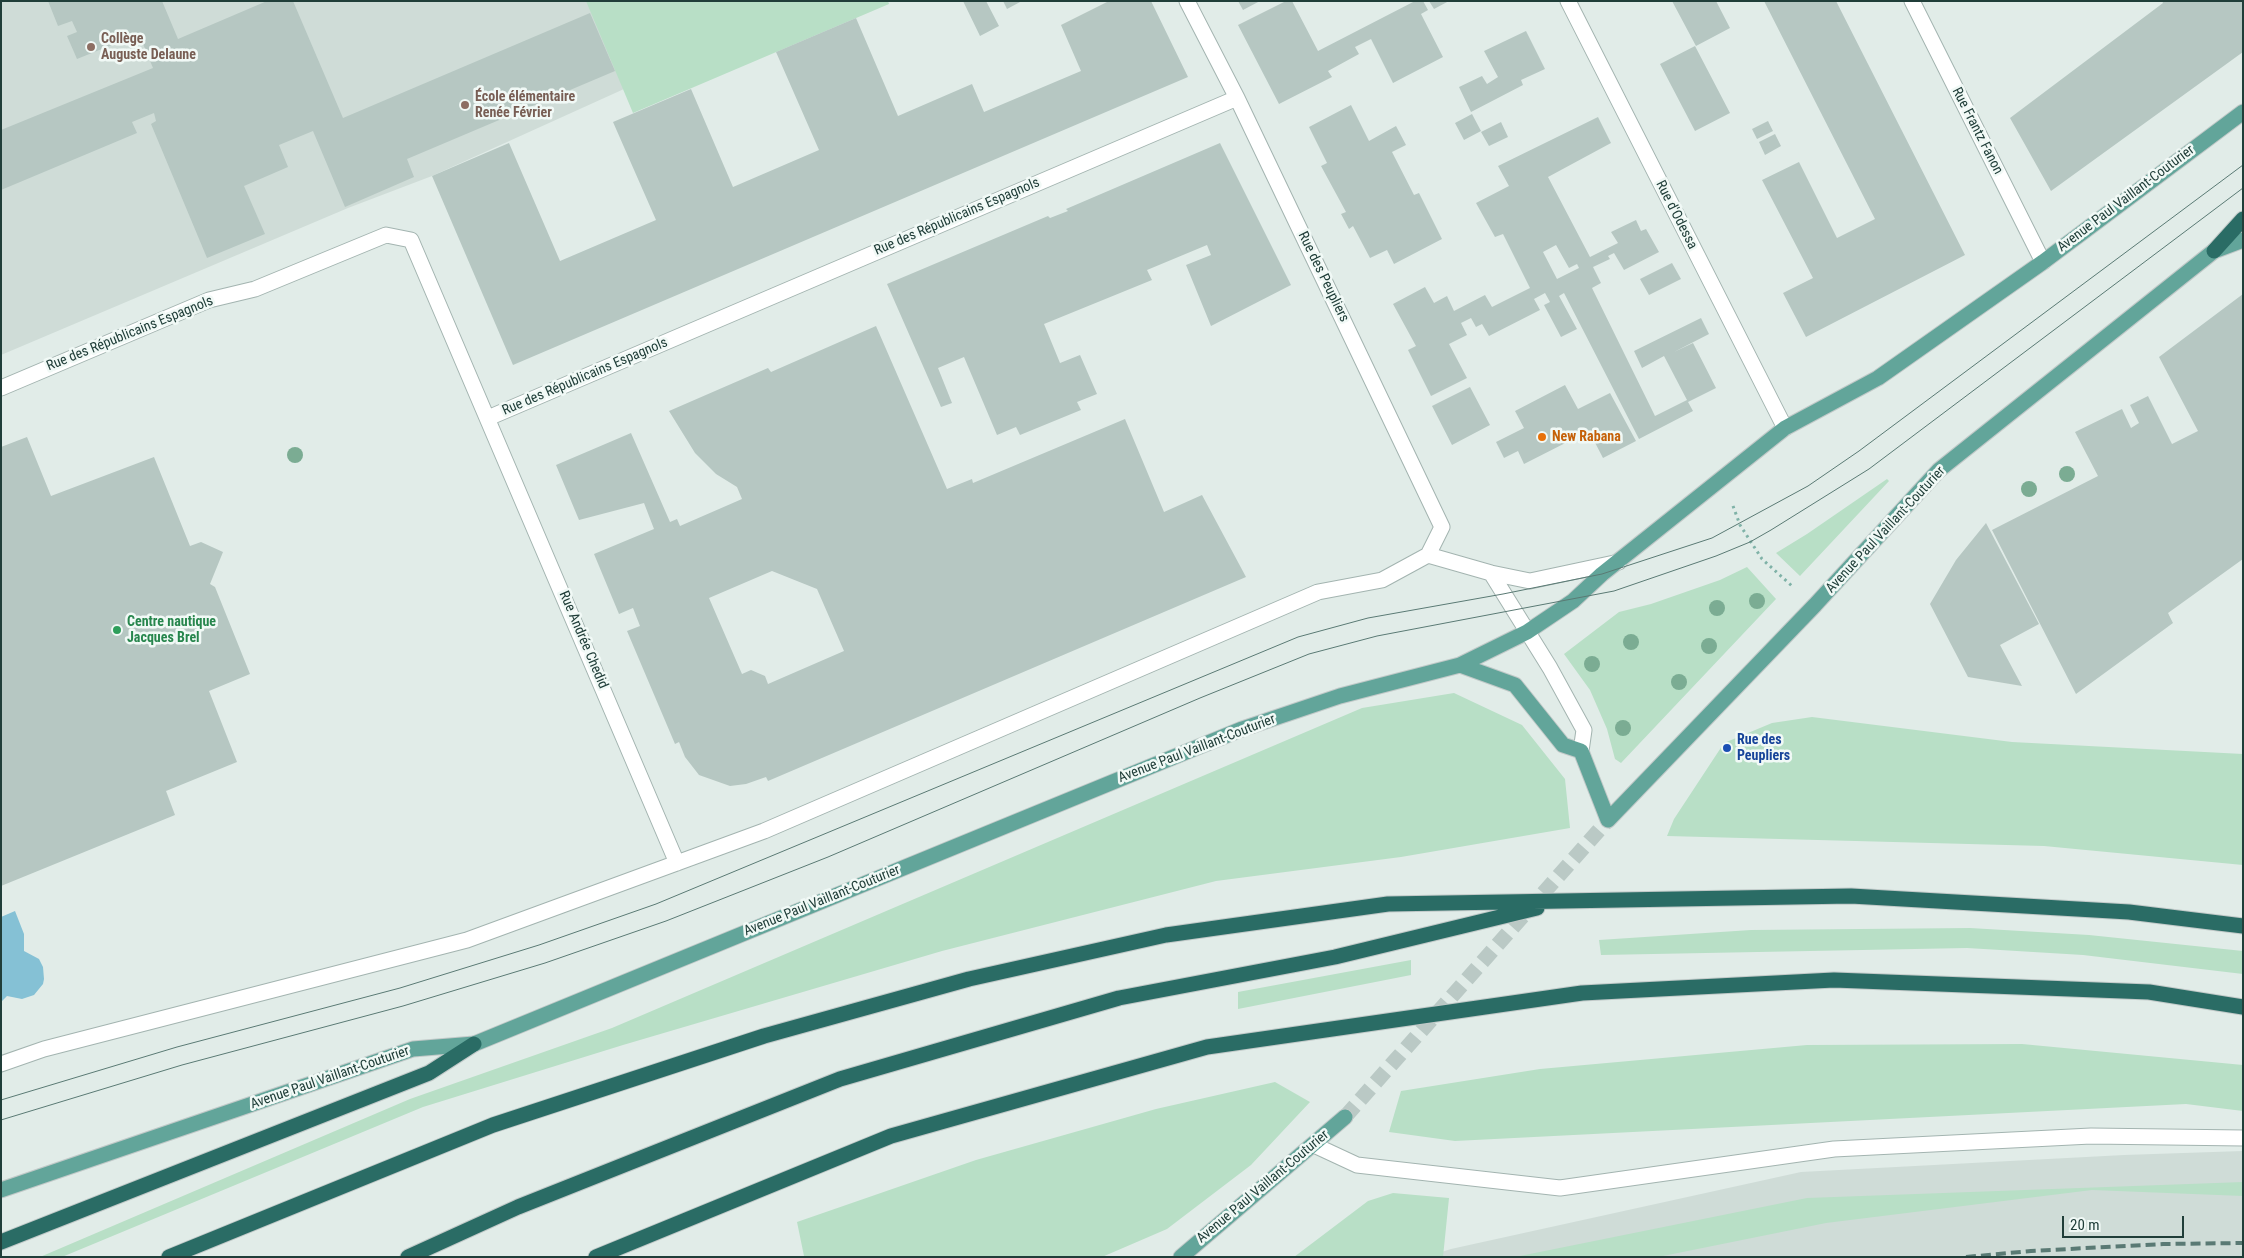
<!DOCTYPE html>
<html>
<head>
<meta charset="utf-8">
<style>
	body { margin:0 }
	#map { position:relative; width:2244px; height:1258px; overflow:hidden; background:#e1ece8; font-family:"Roboto Condensed",sans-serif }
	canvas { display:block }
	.frame { position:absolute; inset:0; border:2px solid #203e39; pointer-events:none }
	.scale { position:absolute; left:2062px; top:1216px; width:122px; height:22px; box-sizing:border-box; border:2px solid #203e39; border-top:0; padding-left:6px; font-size:15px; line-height:18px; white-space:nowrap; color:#203e39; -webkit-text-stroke:4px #f1f9f6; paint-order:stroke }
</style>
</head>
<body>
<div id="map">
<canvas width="2244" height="1258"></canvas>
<div class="frame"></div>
<div class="scale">20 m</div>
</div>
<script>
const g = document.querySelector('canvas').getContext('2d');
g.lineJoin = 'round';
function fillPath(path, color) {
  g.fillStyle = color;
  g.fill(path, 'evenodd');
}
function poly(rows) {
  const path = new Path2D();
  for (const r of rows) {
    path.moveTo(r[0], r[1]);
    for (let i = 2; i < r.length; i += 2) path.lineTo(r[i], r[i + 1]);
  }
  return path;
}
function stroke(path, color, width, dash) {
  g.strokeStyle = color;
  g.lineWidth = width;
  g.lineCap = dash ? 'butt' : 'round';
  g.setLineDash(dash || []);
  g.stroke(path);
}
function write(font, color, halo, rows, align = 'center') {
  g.font = font + ' "Roboto Condensed",sans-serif';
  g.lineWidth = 5;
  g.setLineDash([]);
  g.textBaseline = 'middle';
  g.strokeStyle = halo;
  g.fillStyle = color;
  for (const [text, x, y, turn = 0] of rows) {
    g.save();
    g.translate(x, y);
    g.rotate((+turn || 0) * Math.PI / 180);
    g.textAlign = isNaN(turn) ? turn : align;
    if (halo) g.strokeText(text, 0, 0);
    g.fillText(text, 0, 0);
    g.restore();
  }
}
fillPath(poly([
	[1,1,587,1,624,89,432,176,348,208,1,355],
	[2243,1151,2243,1257,1426,1257,1451,1249,1801,1172,2124,1155]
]), '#cfdcd7');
fillPath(poly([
	[586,1,888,1,889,4,633,113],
	[1887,479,1889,481,1800,576,1776,553,1807,534],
	[1747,567,1776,599,1621,763,1615,759,1607,729,1590,690,1564,654,1619,612,1651,604,1720,580],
	[1454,693,1522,725,1565,779,1570,828,1401,857,1216,881,942,951,623,1045,423,1107,62,1257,40,1257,410,1099,612,1028,1362,708],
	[1812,717,2012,742,2243,754,2243,865,2044,846,1667,836,1674,819,1724,743,1772,723],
	[1970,928,2089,935,2243,951,2243,974,2083,955,1967,948,1601,955,1599,940,1751,930],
	[1411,960,1411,975,1238,1009,1238,992],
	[2022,1044,2243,1065,2243,1111,2186,1104,1455,1141,1389,1132,1401,1091,1540,1069,1807,1045],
	[1275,1082,1310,1102,1251,1165,1167,1229,1102,1257,803,1257,804,1256,797,1222,976,1160,1156,1109],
	[2243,1182,2243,1196,2092,1190,1826,1223,1658,1257,1515,1257,1807,1198],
	[1393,1193,1449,1198,1443,1257,1294,1257,1368,1201]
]), '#b8dfc6');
fillPath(poly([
	[15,911,24,934,24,951,39,959,43,967,44,979,43,984,34,995,22,999,7,996,1,1002,1,917]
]), '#85c1d5');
fillPath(poly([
	[48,1,162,1,178,39,267,1,293,1,343,118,590,13,615,71,407,159,414,177,345,207,313,131,279,145,288,167,244,186,265,234,207,258,151,124,156,121,154,113,132,122,137,133,1,190,1,130,153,68,139,34,77,59,67,36,77,32,72,21,58,26],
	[963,1,986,1,999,26,980,36],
	[1003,1,1022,1,1007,9],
	[1109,1,1151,1,1188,77,513,365,432,176,509,143,560,261,656,220,613,122,691,89,733,187,819,150,776,52,856,18,898,116,972,84,984,112,1081,71,1061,25],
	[1238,1,1260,1,1243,10],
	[1286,1,1292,1,1318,51,1415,1,1423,1,1428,10,1421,14,1443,57,1393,83,1371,39,1355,47,1359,54,1328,71,1332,77,1279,104,1238,25],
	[1429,1,1449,1,1434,9],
	[1672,1,1716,1,1730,28,1696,46],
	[1764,1,1836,1,1965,255,1806,337,1783,293,1813,278,1762,180,1799,162,1837,238,1875,219],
	[2162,1,2243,1,2243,52,2051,191,2010,118,2163,3],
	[1526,31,1545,69,1521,80,1523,85,1471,112,1459,87,1482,76,1487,84,1498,77,1484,51],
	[1695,46,1730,113,1695,131,1660,64],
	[1351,105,1369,141,1396,126,1406,145,1392,152,1414,195,1419,193,1442,239,1394,264,1387,250,1370,258,1353,226,1349,229,1341,214,1346,212,1321,166,1327,163,1309,127],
	[1472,114,1481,131,1464,140,1455,123],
	[1598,117,1611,143,1548,177,1590,257,1618,243,1611,232,1636,220,1641,231,1646,229,1659,252,1624,270,1614,253,1608,256,1610,259,1593,267,1601,283,1592,288,1655,416,1687,400,1664,356,1642,368,1634,351,1701,318,1709,334,1674,352,1693,343,1716,388,1688,402,1693,411,1639,439,1564,293,1559,296,1577,329,1561,337,1544,305,1550,302,1545,293,1534,299,1540,310,1489,336,1482,324,1476,327,1471,318,1461,323,1467,335,1449,344,1467,378,1431,396,1408,350,1416,346,1393,304,1425,287,1434,303,1447,296,1454,311,1485,295,1492,307,1530,288,1503,234,1495,237,1476,203,1509,186,1498,166],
	[1556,245,1569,268,1577,264,1579,268,1557,279,1543,252],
	[1768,121,1773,131,1757,139,1752,129],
	[1501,122,1508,137,1489,146,1481,132],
	[1775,134,1781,146,1765,155,1759,142],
	[1220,143,1291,285,1211,326,1186,265,1211,255,1207,245,1147,270,1152,280,1044,324,1060,363,1080,355,1097,394,1077,402,1081,410,1020,435,1016,427,997,435,964,357,938,368,952,403,941,407,887,284,1048,216,1050,218,1068,211,1066,209],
	[1672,263,1681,279,1649,295,1640,279],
	[2243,294,2243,559,2168,613,2173,623,2076,694,1992,530,2098,476,2075,432,2122,409,2131,428,2139,423,2130,405,2148,396,2172,444,2198,431,2159,357],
	[876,326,947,489,972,479,973,483,1125,419,1164,512,1202,495,1246,577,768,781,766,777,746,784,730,786,699,775,685,757,679,742,675,744,627,631,640,626,633,608,619,614,594,554,654,529,644,503,579,520,556,465,631,433,670,522,677,519,680,526,742,499,737,487,716,474,695,453,669,411,768,368,771,372],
	[772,571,817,589,844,651,768,684,765,676,751,670,742,674,709,598],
	[1565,385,1578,409,1610,393,1636,441,1603,458,1589,431,1524,464,1518,451,1504,458,1496,442,1524,428,1515,411],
	[1470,387,1490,425,1452,445,1432,406],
	[27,437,51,496,154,457,190,546,201,542,223,552,210,584,215,587,250,674,209,691,237,762,166,791,175,815,1,886,1,447],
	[1986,523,2039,624,2000,645,2022,686,1968,677,1930,604,1956,560]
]), '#b6c7c2');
stroke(poly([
	[1345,1117,1608,820]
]), '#bac9c5', 15, [15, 8]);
const lane = poly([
	[1314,1145,1357,1165,1560,1188,1834,1149,2091,1136,2243,1138]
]);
const street = poly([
	[1187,1,1237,98,1442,527,1428,555],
	[1568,1,1785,428],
	[1912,1,2043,262],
	[1,388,209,300,255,289,386,235,411,240,677,863],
	[488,418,1237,98],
	[1491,573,1550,668,1584,730,1581,751],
	[1,1064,44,1049,467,940,764,831,1318,592,1382,580,1428,555,1491,573,1530,581,1619,562]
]);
const primary = poly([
	[1460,665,1515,685,1563,745,1581,751,1608,820,1815,605,1939,470,2214,251,2243,240],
	[1,1190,413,1049,474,1044,1242,729,1340,696,1460,665,1527,632,1573,601,1602,574,1785,428,1878,378,2043,262,2243,112],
	[1181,1257,1345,1117]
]);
const highway = poly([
	[2214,251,2243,219],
	[1,1242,429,1073,474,1044],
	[169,1257,493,1125,764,1036,969,979,1166,935,1388,904,1851,896,2129,912,2243,926],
	[408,1257,518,1207,840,1079,1119,998,1335,957,1537,908],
	[596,1257,891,1136,1207,1047,1582,993,1834,980,2149,992,2243,1007]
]);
stroke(lane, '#a3b4b0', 17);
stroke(street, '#a3b4b0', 17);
stroke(primary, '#c1c9c8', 17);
stroke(highway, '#c1c9c8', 17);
stroke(poly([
	[1733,506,1740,525,1762,559,1792,586]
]), '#7fb2a7', 3, [2.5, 4]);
stroke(lane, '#fff', 15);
stroke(street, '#fff', 15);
stroke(primary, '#62a59a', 15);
stroke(highway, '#2a6c65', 15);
stroke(poly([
	[1,1100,177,1047,400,988,539,945,656,904,1298,637,1368,618,1503,594,1602,574,1712,538,1808,486,1859,451,2243,165],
	[1,1120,182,1065,403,1006,545,963,666,921,828,857,1200,698,1309,654,1377,636,1614,591,1716,556,1750,542,1771,530,1869,469,2243,188]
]), '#5a7a74', 1);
stroke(poly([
	[1966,1257,2031,1251,2163,1244,2243,1243]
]), '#5a7a74', 4, [10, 5]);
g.fillStyle = '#7bac93';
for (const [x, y] of [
	[295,455],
	[2067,474],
	[2029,489],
	[1757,601],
	[1717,608],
	[1631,642],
	[1709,646],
	[1592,664],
	[1679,682],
	[1623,728]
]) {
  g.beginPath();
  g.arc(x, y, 8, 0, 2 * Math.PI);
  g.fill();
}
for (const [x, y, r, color] of [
	[91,47,5,"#8d6e63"],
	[465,105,5,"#8d6e63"],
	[1542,437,5,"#e8710a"],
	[117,630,5,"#2e9e5b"],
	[1727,748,5,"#1a4fb4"]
]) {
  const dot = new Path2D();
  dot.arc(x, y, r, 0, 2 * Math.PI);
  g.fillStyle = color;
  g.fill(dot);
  stroke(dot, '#f1f9f6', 2);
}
write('bold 14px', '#785e54', '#f1f9f6', [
	["Collège",101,39],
	["Auguste Delaune",101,55],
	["École élémentaire",475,97],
	["Renée Février",475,113]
], 'left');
write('14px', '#203e39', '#f1f9f6', [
	["Rue Frantz Fanon",1977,131,63],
	["Avenue Paul Vaillant-Couturier",2126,199,-37],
	["Rue d'Odessa",1676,215,63],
	["Rue des Républicains Espagnols",957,217,-23],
	["Rue des Peupliers",1323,277,64],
	["Rue des Républicains Espagnols",130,334,-22],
	["Rue des Républicains Espagnols",585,377,-23],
	["Avenue Paul Vaillant-Couturier",1886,530,-47],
	["Rue Andrée Chedid",583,640,67],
	["Avenue Paul Vaillant-Couturier",1197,749,-21],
	["Avenue Paul Vaillant-Couturier",822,901,-22],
	["Avenue Paul Vaillant-Couturier",330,1078,-19],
	["Avenue Paul Vaillant-Couturier",1263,1187,-40]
]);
write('bold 14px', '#c56008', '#f1f9f6', [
	["New Rabana",1552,437]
], 'left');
write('bold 14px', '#27864d', '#f1f9f6', [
	["Centre nautique",127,622],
	["Jacques Brel",127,638]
], 'left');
write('bold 14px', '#164399', '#f1f9f6', [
	["Rue des",1737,740],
	["Peupliers",1737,756]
], 'left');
</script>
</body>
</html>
